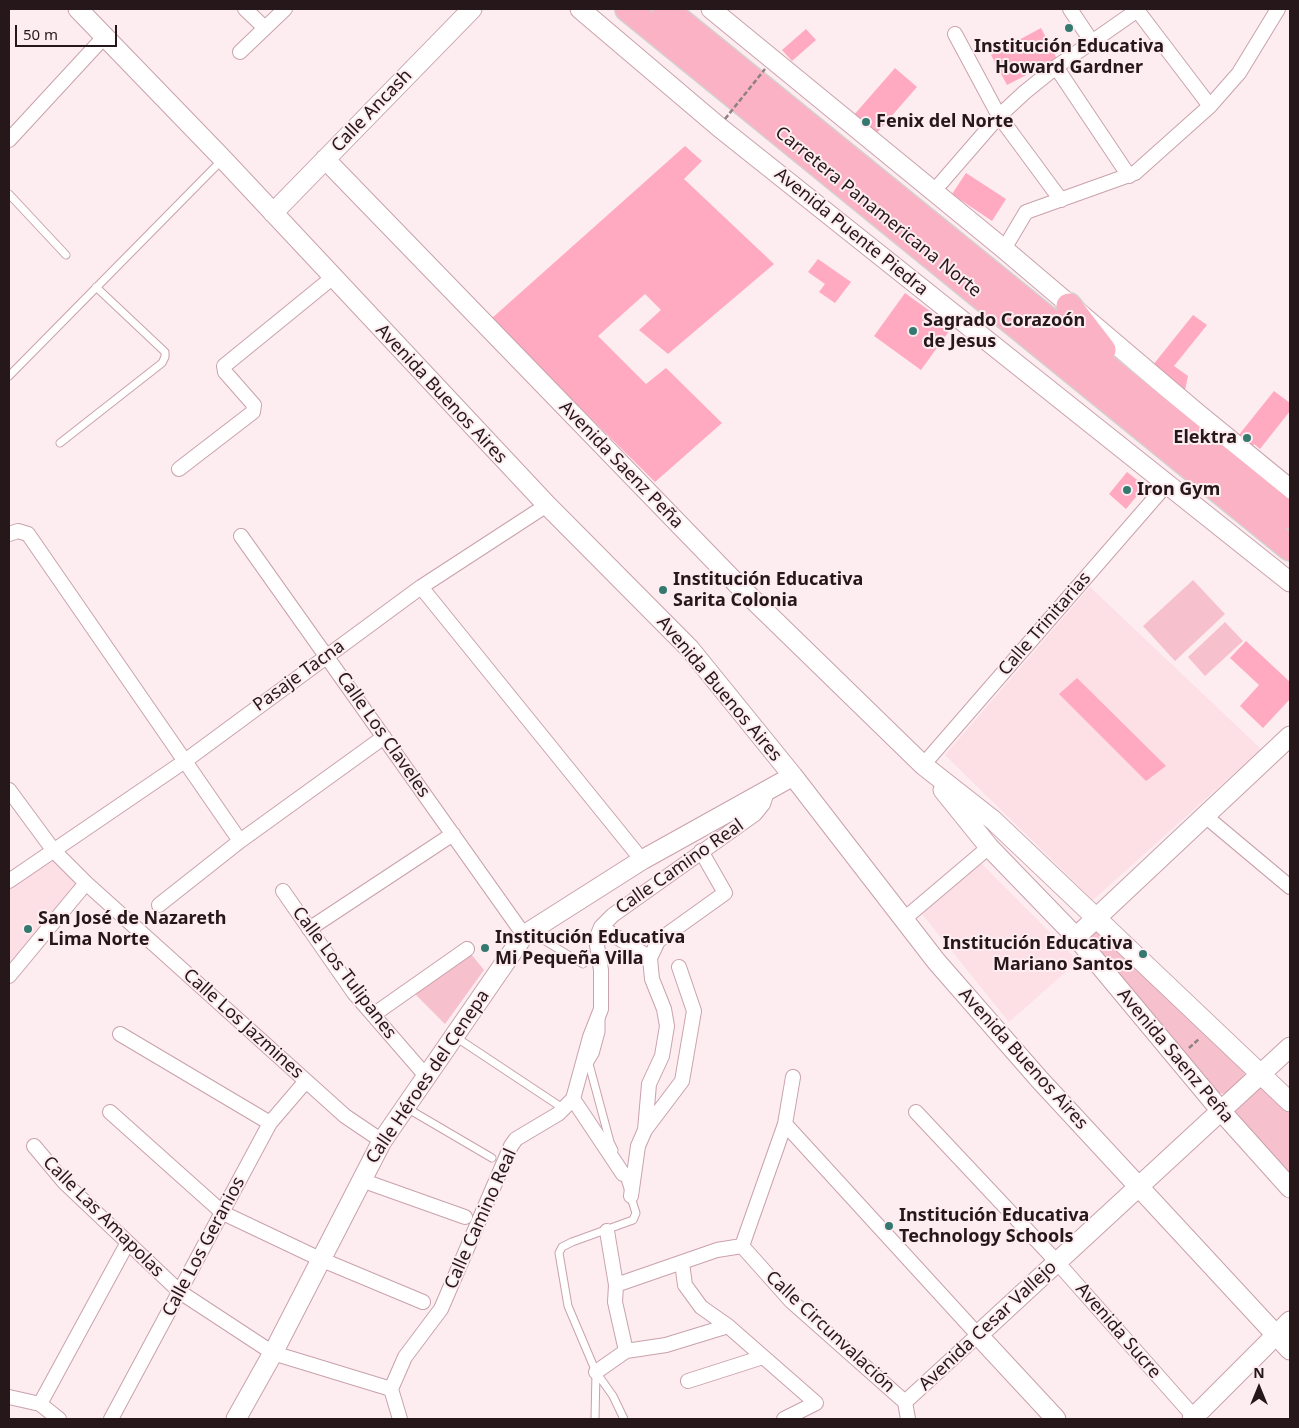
<!DOCTYPE html>
<html>
<head>
<meta charset="utf-8">
<style>
	body { margin:0 }
	#map { position:relative; width:1299px; height:1428px; overflow:hidden; background:#fdecf0; font-family:"Noto Sans",sans-serif }
	canvas { display:block }
	.frame { position:absolute; inset:0; border:10px solid #25171a; pointer-events:none }
	.north { position:absolute; left:1234px; top:1363px; width:50px; height:50px; -webkit-text-stroke:4px #fdecf0; paint-order:stroke; rotate:0deg; font-size:14px; font-weight:700; line-height:20px; text-align:center; color:#25171a }
	.north::after { content:''; display:block; margin:auto; width:18px; height:22px; background:#25171a; clip-path:polygon(50% 0,100% 100%,50% 72%,0 100%) }
	.scale { position:absolute; left:15px; top:25px; width:102px; height:22px; box-sizing:border-box; border:2px solid #25171a; border-top:0; padding-left:6px; font-size:15px; line-height:18px; white-space:nowrap; color:#25171a; -webkit-text-stroke:4px #fdecf0; paint-order:stroke }
</style>
</head>
<body>
<div id="map">
<canvas width="1299" height="1428"></canvas>
<div class="frame"></div>
<div class="north">N</div>
<div class="scale">50 m</div>
</div>
<script>
const g = document.querySelector('canvas').getContext('2d');
g.lineJoin = 'round';
function fillPath(path, color) {
  g.fillStyle = color;
  g.fill(path, 'evenodd');
}
function poly(rows) {
  const path = new Path2D();
  for (const r of rows) {
    path.moveTo(r[0], r[1]);
    for (let i = 2; i < r.length; i += 2) path.lineTo(r[i], r[i + 1]);
  }
  return path;
}
function stroke(path, color, width, dash) {
  g.strokeStyle = color;
  g.lineWidth = width;
  g.lineCap = dash ? 'butt' : 'round';
  g.setLineDash(dash || []);
  g.stroke(path);
}
function write(font, color, halo, rows, align = 'center') {
  g.font = font + ' "Noto Sans",sans-serif';
  g.lineWidth = 4;
  g.setLineDash([]);
  g.textBaseline = 'middle';
  g.strokeStyle = halo;
  g.fillStyle = color;
  for (const [text, x, y, turn = 0] of rows) {
    g.save();
    g.translate(x, y);
    g.rotate((+turn || 0) * Math.PI / 180);
    g.textAlign = isNaN(turn) ? turn : align;
    if (halo) g.strokeText(text, 0, 0);
    g.fillText(text, 0, 0);
    g.restore();
  }
}
fillPath(poly([
	[1090,587,1261,749,1093,900,945,755],
	[54,851,86,883,9,976,9,882],
	[981,863,1078,961,1009,1022,922,914]
]), '#fddfe6');
fillPath(poly([
	[1193,580,1225,614,1175,661,1143,626],
	[1225,622,1243,641,1205,676,1188,657],
	[1095,930,1244,1071,1245,1077,1225,1094,1217,1093,1091,940,1090,934],
	[467,949,484,970,445,1024,410,989],
	[1259,1085,1290,1114,1290,1182,1227,1111]
]), '#f6c0cd');
fillPath(poly([
	[1041,28,1057,59,1007,85,991,55],
	[806,29,816,40,792,61,782,50],
	[895,68,917,87,875,135,853,116],
	[685,146,702,161,684,179,774,264,668,354,639,330,661,310,645,294,598,336,646,384,666,368,722,423,655,482,491,319],
	[966,173,1006,199,992,221,952,194],
	[818,259,851,282,835,303,819,292,825,284,808,272],
	[905,293,952,327,921,370,874,336],
	[1193,315,1207,325,1174,366,1188,376,1185,390,1153,365],
	[1274,391,1290,403,1290,411,1260,449,1254,444,1252,447,1238,436],
	[1127,472,1145,486,1126,509,1109,494],
	[1246,641,1290,682,1290,699,1263,728,1240,706,1259,685,1230,658],
	[1077,678,1166,766,1146,781,1059,694]
]), '#ffaac0');
const lane = poly([
	[9,194,66,255],
	[9,376,223,159],
	[60,443,162,363,165,357,165,352,96,287],
	[532,933,583,964],
	[601,1019,601,1032,595,1054,589,1064,610,1142,614,1150],
	[454,1036,564,1109],
	[405,1107,492,1158],
	[623,1173,636,1213,633,1220,572,1242,562,1247,559,1253,568,1306,596,1372,613,1396,624,1419],
	[595,1419,596,1372]
]);
const street = poly([
	[245,9,265,28],
	[1070,9,1092,42],
	[1137,10,1210,106],
	[955,34,999,116,1061,200],
	[240,52,285,9],
	[1056,67,1129,176],
	[9,140,105,36],
	[934,191,999,116,1025,92,1056,67,1139,9],
	[1004,249,1026,212,1135,173,1210,106,1239,73,1278,9],
	[179,469,253,412,254,405,225,372,224,366,332,278],
	[9,534,18,531,28,534,240,841],
	[241,536,524,935],
	[421,587,642,860],
	[923,765,1167,484],
	[9,790,54,851,86,883,345,1116,382,1141],
	[1204,815,1290,887],
	[9,881,185,761,421,587,547,505],
	[283,891,354,993,426,1076],
	[159,905,240,841,384,737],
	[904,919,989,847],
	[601,927,650,958],
	[309,929,453,834],
	[9,976,86,883],
	[373,1015,467,949],
	[120,1034,270,1123],
	[793,1077,785,1124,742,1246,791,1301,905,1402,908,1419],
	[573,1099,623,1174],
	[110,1112,223,1213,320,1259,423,1302],
	[916,1112,1057,1262,1196,1419],
	[785,1124,978,1335,905,1402],
	[645,1130,649,1084,662,1056,667,1026,664,1009,652,979,650,958,658,941,725,893,701,851],
	[34,1146,65,1183,180,1292,273,1353,391,1389],
	[361,1180,465,1217],
	[631,1196,638,1146,645,1130,682,1081,694,1011,679,967],
	[607,1231,616,1285,615,1302,626,1351],
	[682,1263,685,1285,701,1307,728,1326,816,1403,784,1419],
	[616,1285,717,1250,742,1246],
	[596,1372,626,1351,666,1345,728,1326],
	[688,1381,763,1357],
	[9,1397,40,1404,59,1419],
	[40,1404,127,1244],
	[111,1419,270,1123,306,1081],
	[400,1419,391,1389,405,1357,441,1309,511,1146,516,1139,558,1114,573,1099,590,1037,601,1009,601,970,596,939,601,927,613,915,755,814,763,804,768,789]
]);
const secondary = poly([
	[78,9,223,159,547,505,690,649,793,776,936,961,1039,1079,1290,1350],
	[580,9,719,127,1290,582],
	[711,9,1004,249,1197,413,1290,489],
	[325,159,737,584,923,765,993,820,1290,1102],
	[273,213,472,9],
	[943,790,989,847,1076,937,1221,1111,1290,1188],
	[1076,937,1290,736],
	[236,1419,273,1353,382,1141,524,935,642,860,793,776],
	[1056,1419,978,1335,1290,1047],
	[1192,1419,1290,1321]
]);
const highway = poly([
	[628,9,1290,548],
	[665,9,1290,516],
	[1069,306,1103,350]
]);
stroke(lane, '#c9a2ac', 9);
stroke(street, '#c9a2ac', 16);
stroke(secondary, '#c9a2ac', 21);
stroke(highway, '#d3d1d1', 28);
stroke(poly([
	[1189,1048,1200,1038]
]), '#8f8083', 2.5, [5, 2.5]);
stroke(lane, '#fff', 7);
stroke(street, '#fff', 14);
stroke(secondary, '#fff', 19);
stroke(highway, '#fbb2c4', 25);
stroke(poly([
	[725,119,765,69]
]), '#8f8083', 2.5, [5, 2.5]);
for (const [x, y, r, color] of [
	[1069,28,5,"#34796f"],
	[866,122,5,"#34796f"],
	[913,331,5,"#34796f"],
	[1247,438,5,"#34796f"],
	[1127,490,5,"#34796f"],
	[663,590,5,"#34796f"],
	[28,929,5,"#34796f"],
	[485,948,5,"#34796f"],
	[1143,954,5,"#34796f"],
	[889,1226,5,"#34796f"]
]) {
  const dot = new Path2D();
  dot.arc(x, y, r, 0, 2 * Math.PI);
  g.fillStyle = color;
  g.fill(dot);
  stroke(dot, '#fdecf0', 2);
}
write('bold 18px', '#25171a', '#fdecf0', [
	["Institución Educativa",1069,47,"center"],
	["Howard Gardner",1069,68,"center"],
	["Fenix del Norte",876,122],
	["Sagrado Corazoón",923,321],
	["de Jesus",923,342],
	["Elektra",1237,438,"right"],
	["Iron Gym",1137,490],
	["Institución Educativa",673,580],
	["Sarita Colonia",673,601],
	["San José de Nazareth",38,919],
	["- Lima Norte",38,940],
	["Institución Educativa",495,938],
	["Mi Pequeña Villa",495,959],
	["Institución Educativa",1133,944,"right"],
	["Mariano Santos",1133,965,"right"],
	["Institución Educativa",899,1216],
	["Technology Schools",899,1237]
], 'left');
write('18px', '#25171a', '#fdecf0', [
	["Calle Ancash",372,111,-46],
	["Carretera Panamericana Norte",878,212,39],
	["Avenida Puente Piedra",851,232,39],
	["Avenida Buenos Aires",441,394,47],
	["Avenida Saenz Peña",621,465,46],
	["Calle Trinitarias",1045,624,-49],
	["Pasaje Tacna",299,676,-36],
	["Avenida Buenos Aires",719,689,50],
	["Calle Los Claveles",383,735,55],
	["Calle Camino Real",680,867,-35],
	["Calle Los Tulipanes",344,973,53],
	["Calle Los Jazmines",243,1024,42],
	["Avenida Saenz Peña",1175,1056,50],
	["Avenida Buenos Aires",1023,1059,48],
	["Calle Héroes del Cenepa",428,1077,-56],
	["Calle Las Amapolas",103,1217,45],
	["Calle Camino Real",481,1219,-66],
	["Calle Los Geranios",204,1247,-62],
	["Avenida Cesar Vallejo",988,1326,-43],
	["Avenida Sucre",1118,1331,49],
	["Calle Circunvalación",830,1332,43]
]);
</script>
</body>
</html>
